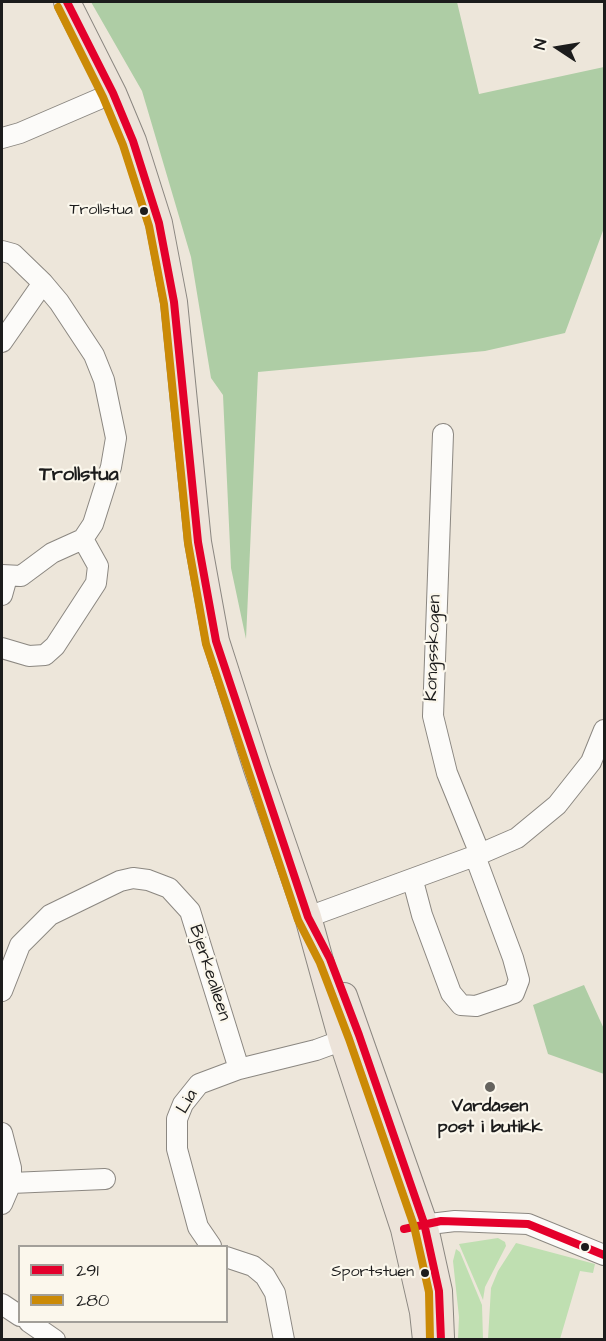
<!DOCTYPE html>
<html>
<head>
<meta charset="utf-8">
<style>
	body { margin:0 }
	#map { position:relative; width:606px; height:1341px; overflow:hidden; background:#ede6da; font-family:"Architects Daughter",sans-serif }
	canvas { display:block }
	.frame { position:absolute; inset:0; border:3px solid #1c1c1c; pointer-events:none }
	.legend { position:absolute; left:18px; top:1245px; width:210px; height:78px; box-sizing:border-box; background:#fbf7ec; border:2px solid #a29f99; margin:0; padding:8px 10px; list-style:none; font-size:18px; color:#1c1c1c }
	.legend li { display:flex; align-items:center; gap:12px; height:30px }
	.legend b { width:30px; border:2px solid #a29f99 }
	.north { position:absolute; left:528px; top:18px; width:60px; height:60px; -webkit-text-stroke:4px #fbf7ec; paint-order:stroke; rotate:282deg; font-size:16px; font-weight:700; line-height:24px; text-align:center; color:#1c1c1c }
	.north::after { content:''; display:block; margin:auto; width:21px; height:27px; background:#1c1c1c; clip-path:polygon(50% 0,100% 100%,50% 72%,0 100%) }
</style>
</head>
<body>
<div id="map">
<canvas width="606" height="1341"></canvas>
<div class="frame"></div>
<ul class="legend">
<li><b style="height:8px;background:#e4002b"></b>291</li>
<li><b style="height:8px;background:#cb8a06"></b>280</li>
</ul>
<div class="north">N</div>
</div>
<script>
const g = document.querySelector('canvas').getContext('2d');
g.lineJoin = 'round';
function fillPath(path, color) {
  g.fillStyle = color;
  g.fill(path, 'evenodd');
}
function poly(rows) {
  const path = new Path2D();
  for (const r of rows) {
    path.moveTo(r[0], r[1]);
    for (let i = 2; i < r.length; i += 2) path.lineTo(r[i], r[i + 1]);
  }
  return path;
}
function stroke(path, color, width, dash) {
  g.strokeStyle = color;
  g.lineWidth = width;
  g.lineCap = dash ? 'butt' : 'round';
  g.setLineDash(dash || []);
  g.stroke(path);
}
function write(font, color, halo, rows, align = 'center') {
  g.font = font + ' "Architects Daughter",sans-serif';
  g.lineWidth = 4.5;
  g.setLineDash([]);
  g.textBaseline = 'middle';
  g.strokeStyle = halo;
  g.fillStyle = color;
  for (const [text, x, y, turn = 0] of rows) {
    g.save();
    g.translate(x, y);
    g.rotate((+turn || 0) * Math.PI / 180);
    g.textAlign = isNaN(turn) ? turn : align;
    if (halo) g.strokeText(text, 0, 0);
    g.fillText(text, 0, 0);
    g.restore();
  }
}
fillPath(poly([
	[498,1238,505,1242,506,1246,485,1287,483,1300,459,1244],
	[516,1243,595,1264,593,1273,580,1271,560,1339,488,1339,491,1288,498,1271],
	[456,1249,460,1252,482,1305,483,1339,458,1339,459,1317,453,1261]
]), '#bfdfb1');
fillPath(poly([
	[91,2,457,2,479,94,604,67,604,228,565,333,485,351,258,372,246,639,231,568,223,395,211,378,191,257,142,91],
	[584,985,604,1029,604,1074,548,1054,533,1005]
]), '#aecda5');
const minor = poly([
	[2,138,20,133,113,93],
	[2,251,13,254,43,283],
	[2,342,43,283,59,302,94,355,104,380,116,438,111,467,93,524,83,539,52,553,21,576,2,575],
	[2,595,7,577],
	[2,648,29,656,45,655,55,646,96,583,98,566,83,539],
	[480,854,517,838,557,805,591,762,604,730],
	[413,881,422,915,451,993,461,1005,476,1006,514,993,519,980,513,958,475,856],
	[308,917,480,854,447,773,433,716,443,434],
	[2,991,20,945,50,915,120,881,133,878,148,880,169,888,190,911,239,1069],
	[2,1133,11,1168,11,1183,2,1204],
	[11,1183,105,1179],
	[413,1226,455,1221,528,1224,604,1255],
	[211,1246,198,1227,177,1149,177,1119,183,1104,199,1084,239,1069,316,1050,354,1036],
	[226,1257,253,1266,265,1276,275,1293,284,1340],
	[2,1304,20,1316],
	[29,1322,55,1340]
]);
const major = poly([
	[67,2,113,93,133,141,159,223,174,302,198,542,216,641,257,769,308,917,342,1040,404,1229,423,1312,426,1340],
	[344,996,424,1223,439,1291,441,1337]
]);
stroke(minor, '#8b8781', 22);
stroke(major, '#8b8781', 28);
stroke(minor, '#fcfbf9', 20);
stroke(major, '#ece3d9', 26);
stroke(poly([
	[67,2,113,93,133,141,159,223,174,302,198,542,216,641,308,917,330,959,359,1035,424,1223,439,1291,441,1340],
	[404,1229,441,1221,528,1224,604,1255]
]), '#e4002b', 8);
stroke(poly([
	[58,7,103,97,123,145,149,226,164,304,188,543,206,644,298,920,320,963,349,1039,414,1226,429,1292,430,1340]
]), '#cb8a06', 8);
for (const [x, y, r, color] of [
	[144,211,5,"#1c1c1c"],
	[490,1087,6,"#65635e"],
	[585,1247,5,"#1c1c1c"],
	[425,1273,5,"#1c1c1c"]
]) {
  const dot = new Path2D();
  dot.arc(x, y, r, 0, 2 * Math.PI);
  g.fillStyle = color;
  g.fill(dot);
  stroke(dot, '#fbf7ec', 2);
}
write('16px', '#1c1c1c', '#fbf7ec', [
	["Trollstua",133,211],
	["Sportstuen",414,1273]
], 'right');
write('18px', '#1c1c1c', '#fbf7ec', [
	["Kongsskogen",434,648,-88],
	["Bjerkealleen",209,973,72],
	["Lia",188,1102,-60]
]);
write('bold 18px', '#1c1c1c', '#fbf7ec', [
	["Vardåsen",490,1107],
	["post i butikk",490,1128]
]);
write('bold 20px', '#1c1c1c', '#fbf7ec', [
	["Trollstua",79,476]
]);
</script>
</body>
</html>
